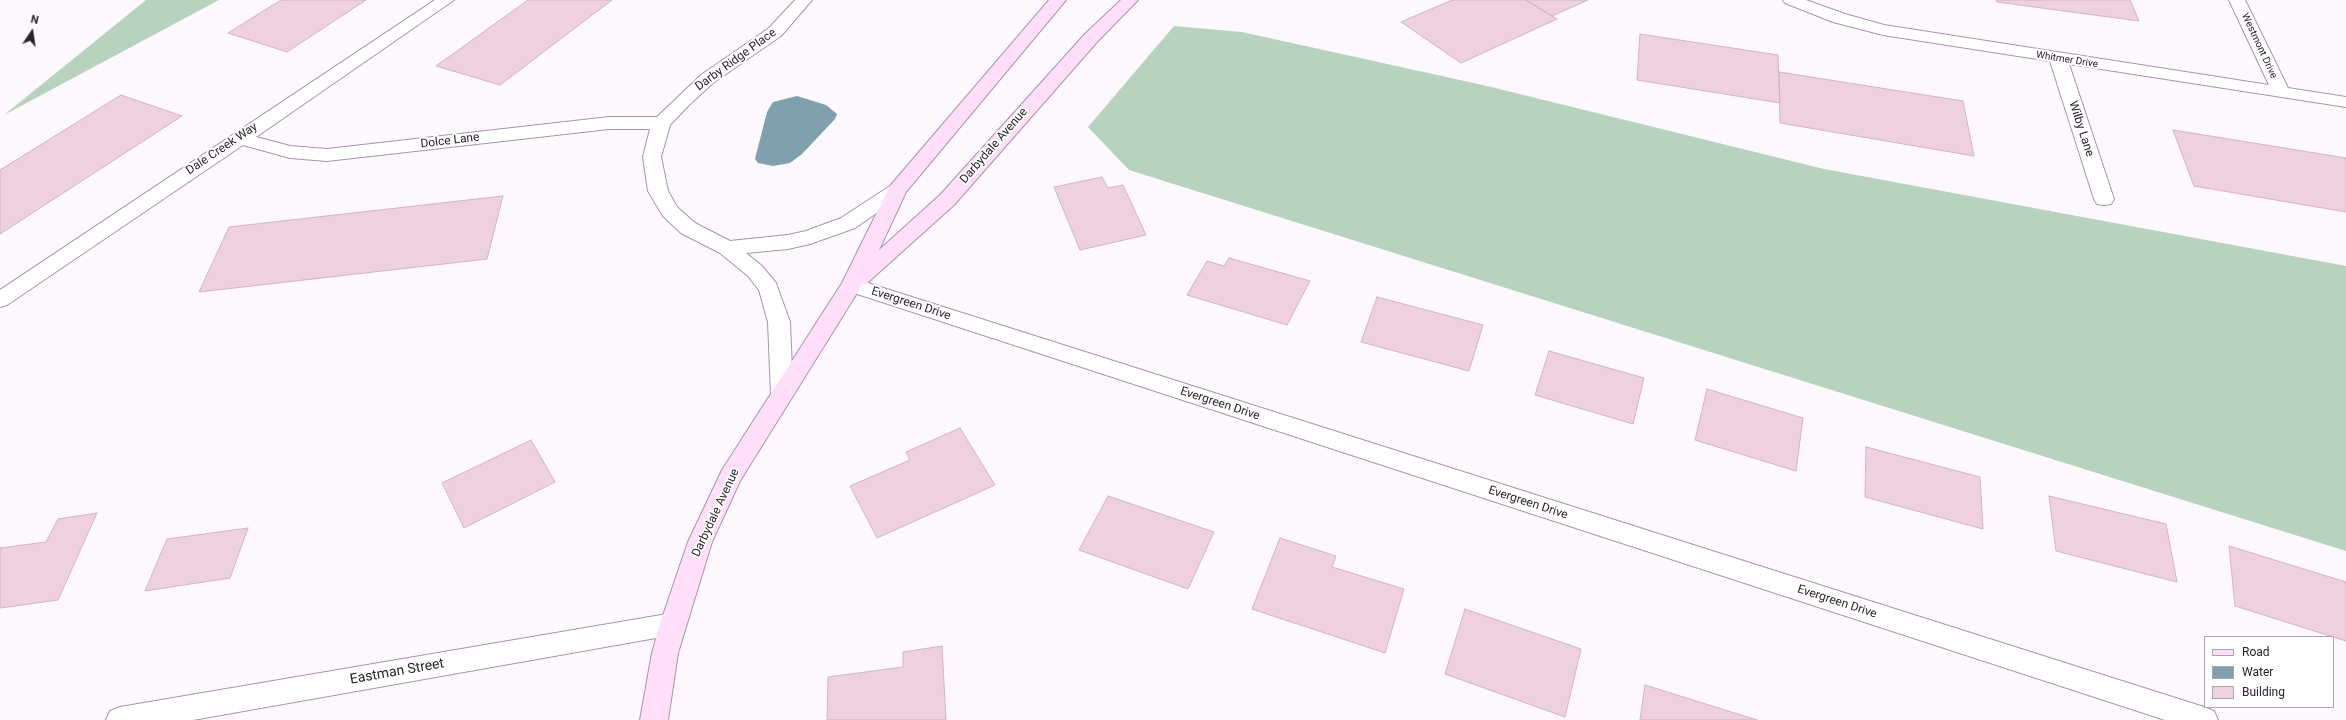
<!DOCTYPE html>
<html>
<head>
<meta charset="utf-8">
<style>
	body { margin:0 }
	#map { position:relative; width:2346px; height:720px; overflow:hidden; background:#fcf8fd; font-family:Roboto,sans-serif }
	canvas { display:block }
	.legend { position:absolute; left:2204px; top:636px; width:130px; height:72px; box-sizing:border-box; background:#fff; border:1px solid #a9a7aa; margin:0; padding:5px 7px; list-style:none; font-size:12px; color:#29222b }
	.legend li { display:flex; align-items:center; gap:8px; height:20px }
	.legend b { width:20px; border:1px solid #a9a7aa }
	.north { position:absolute; left:12px; top:12px; width:40px; height:40px; -webkit-text-stroke:3px #fff; paint-order:stroke; rotate:13deg; font-size:11px; font-weight:700; line-height:16px; text-align:center; color:#29222b }
	.north::after { content:''; display:block; margin:auto; width:14px; height:18px; background:#29222b; clip-path:polygon(50% 0,100% 100%,50% 72%,0 100%) }
</style>
</head>
<body>
<div id="map">
<canvas width="2346" height="720"></canvas>
<ul class="legend">
<li><b style="height:5px;background:#fedef8"></b>Road</li>
<li><b style="height:11px;background:#7fa0ac"></b>Water</li>
<li><b style="height:11px;background:#efd0df"></b>Building</li>
</ul>
<div class="north">N</div>
</div>
<script>
const g = document.querySelector('canvas').getContext('2d');
g.lineJoin = 'round';
function fillPath(path, color) {
  g.fillStyle = color;
  g.fill(path, 'evenodd');
}
function poly(rows) {
  const path = new Path2D();
  for (const r of rows) {
    path.moveTo(r[0], r[1]);
    for (let i = 2; i < r.length; i += 2) path.lineTo(r[i], r[i + 1]);
  }
  return path;
}
function stroke(path, color, width, dash) {
  g.strokeStyle = color;
  g.lineWidth = width;
  g.lineCap = dash ? 'butt' : 'round';
  g.setLineDash(dash || []);
  g.stroke(path);
}
function write(font, color, halo, rows, align = 'center') {
  g.font = font + ' Roboto,sans-serif';
  g.lineWidth = 4;
  g.setLineDash([]);
  g.textBaseline = 'middle';
  g.strokeStyle = halo;
  g.fillStyle = color;
  for (const [text, x, y, turn = 0] of rows) {
    g.save();
    g.translate(x, y);
    g.rotate((+turn || 0) * Math.PI / 180);
    g.textAlign = isNaN(turn) ? turn : align;
    if (halo) g.strokeText(text, 0, 0);
    g.fillText(text, 0, 0);
    g.restore();
  }
}
fillPath(poly([
	[146,0,219,0,4,115],
	[1174,26,1242,32,1487,86,1824,169,2346,266,2346,551,1129,170,1088,127]
]), '#b7d2bd');
fillPath(poly([
	[797,96,826,105,837,114,835,119,802,154,790,163,773,166,758,163,755,159,767,112,773,102]
]), '#7fa0ac');
const building = poly([
	[281,0,366,0,287,52,228,33,281,0],
	[528,0,612,0,500,85,436,66,528,0],
	[1452,0,1526,0,1557,19,1461,63,1401,22,1452,0],
	[1526,0,1588,0,1552,16,1526,0],
	[1996,0,2130,0,2139,21,1997,2,1996,0],
	[1640,34,1778,55,1780,103,1637,80,1640,34],
	[1779,72,1963,101,1974,156,1780,123,1779,72],
	[121,95,182,116,0,234,0,170,121,95],
	[2173,130,2346,158,2346,212,2194,186,2173,130],
	[1102,177,1108,188,1123,185,1146,235,1080,250,1054,187,1102,177],
	[503,196,487,259,199,292,229,227,503,196],
	[1229,258,1310,281,1287,325,1187,295,1207,261,1224,266,1229,258],
	[1377,297,1483,325,1469,371,1361,342,1377,297],
	[1549,351,1644,378,1633,424,1535,395,1549,351],
	[1707,389,1803,418,1796,471,1695,440,1707,389],
	[960,428,995,485,877,538,850,486,910,460,906,452,960,428],
	[531,440,555,482,464,528,442,483,531,440],
	[1866,447,1980,477,1983,529,1865,497,1866,447],
	[1108,496,1214,532,1188,589,1079,550,1108,496],
	[2049,496,2166,524,2177,582,2056,551,2049,496],
	[97,513,58,600,0,608,0,548,46,542,58,519,97,513],
	[248,528,230,578,145,591,167,539,248,528],
	[1280,538,1336,556,1332,567,1404,589,1385,653,1252,609,1280,538],
	[2229,546,2346,582,2346,641,2235,606,2229,546],
	[1465,609,1581,649,1565,717,1445,674,1465,609],
	[942,646,946,720,827,720,828,677,903,667,903,652,942,646],
	[1645,685,1757,720,1640,720,1645,685]
]);
fillPath(building, '#efd0df');
stroke(building, '#d3b3c2', 1);
const street = poly([
	[435,0,454,0,256,137,290,146,327,149,609,117,657,117,701,75,769,28,795,0,812,0,781,36,713,83,688,106,670,125,661,157,668,191,677,207,695,223,730,241,788,235,806,231,841,218,890,186,897,184,904,186,907,190,904,194,855,228,810,244,788,249,746,253,762,266,776,283,790,322,793,394,790,400,782,403,774,400,771,394,768,322,759,290,748,276,720,253,681,233,663,216,648,191,643,157,650,129,609,129,327,161,290,158,243,145,7,305,0,307,0,290,435,0],
	[1783,0,1806,0,1845,14,1884,25,2269,85,2229,0,2245,0,2288,88,2346,97,2346,107,2069,64,2114,199,2111,204,2104,205,2097,204,2094,199,2050,61,1883,35,1833,22,1785,3,1783,0],
	[852,278,2204,707,2214,711,2218,720,2165,720,845,290,842,285,845,280,852,278],
	[673,613,682,616,686,624,682,632,673,635,193,720,106,720,110,711,120,707,673,613]
]);
const secondary = poly([
	[1049,0,1066,0,906,192,879,250,940,195,1085,34,1121,0,1138,0,1097,42,954,205,866,284,862,285,740,481,712,542,678,653,668,720,640,720,652,653,660,624,688,542,722,470,842,283,890,186,1049,0]
]);
stroke(street, '#a894ac', 2);
stroke(secondary, '#a894ac', 2);
fillPath(street, '#fff');
fillPath(secondary, '#fedef8');
write('10px', '#29222b', '#fff', [
	["Westmont Drive",2259,46,65],
	["Whitmer Drive",2067,60,9]
]);
write('12px', '#29222b', '#fff', [
	["Darby Ridge Place",736,60,-36],
	["Wilby Lane",2081,129,72],
	["Dolce Lane",450,141,-7],
	["Darbydale Avenue",994,146,-49],
	["Dale Creek Way",222,149,-34],
	["Evergreen Drive",911,304,18],
	["Evergreen Drive",1220,404,18],
	["Evergreen Drive",1528,503,18],
	["Darbydale Avenue",716,513,-65],
	["Evergreen Drive",1837,602,18]
]);
write('14px', '#29222b', '#fff', [
	["Eastman Street",397,672,-10]
]);
</script>
</body>
</html>
